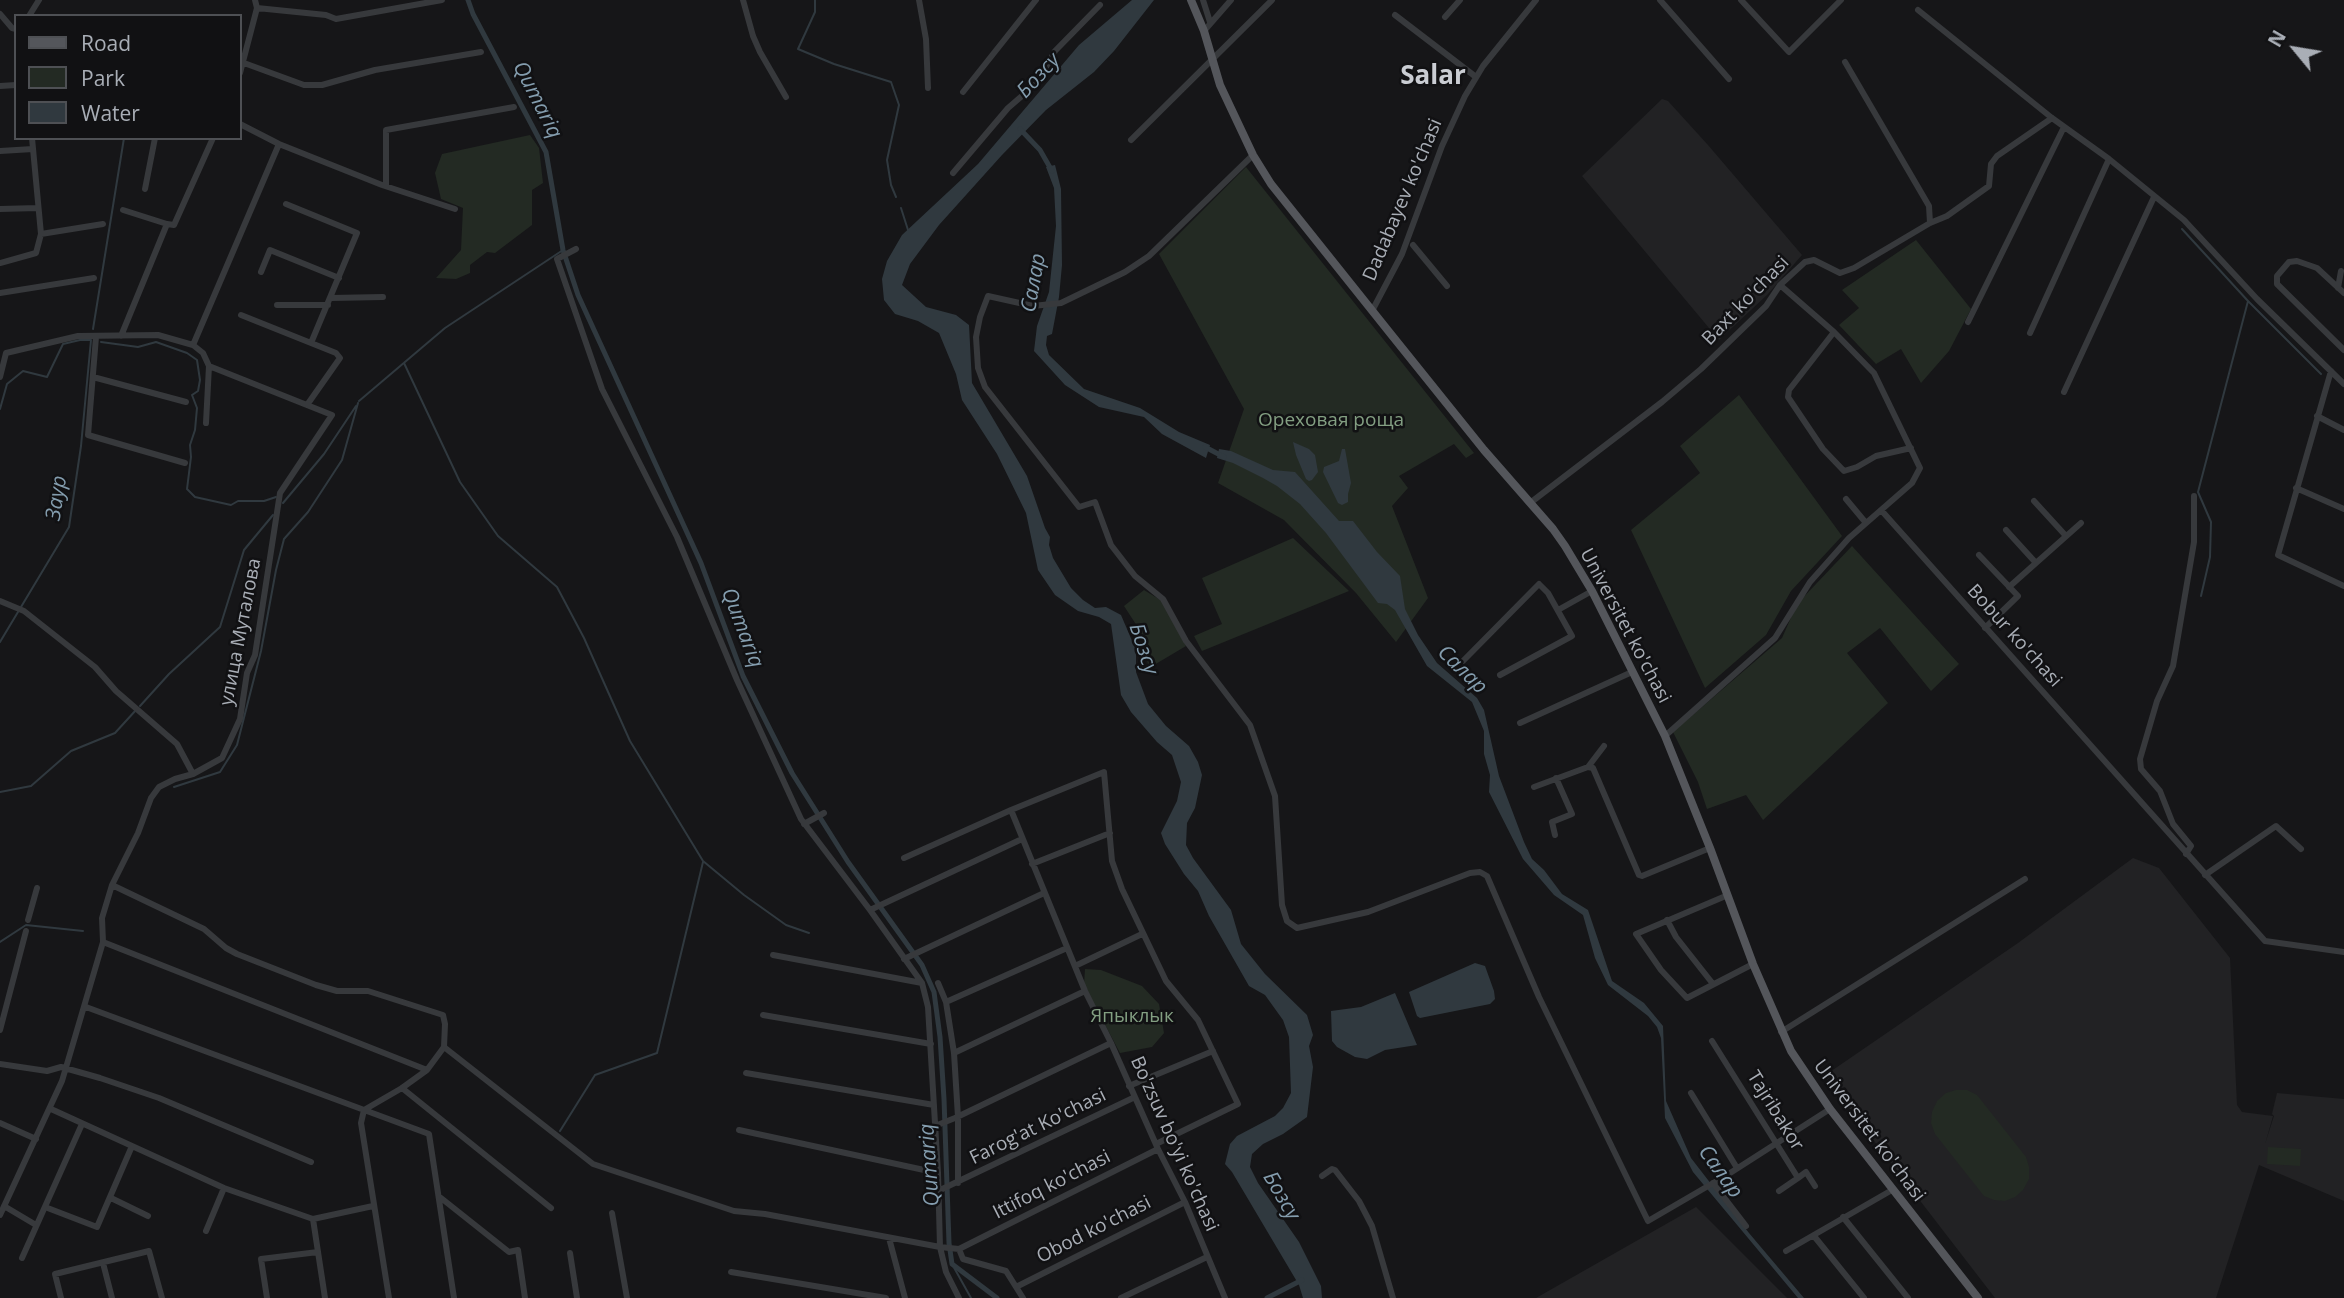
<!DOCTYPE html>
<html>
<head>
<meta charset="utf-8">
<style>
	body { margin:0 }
	#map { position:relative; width:2344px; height:1298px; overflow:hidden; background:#161618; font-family:"Open Sans",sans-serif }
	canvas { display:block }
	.legend { position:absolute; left:14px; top:14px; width:228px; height:126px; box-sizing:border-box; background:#111113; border:2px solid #4e5054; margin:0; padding:9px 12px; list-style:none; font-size:21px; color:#a9aeb6 }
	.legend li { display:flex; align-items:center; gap:14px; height:35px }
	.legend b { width:35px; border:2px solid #4e5054 }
	.north { position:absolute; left:2260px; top:14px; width:70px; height:70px; -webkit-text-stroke:5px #111113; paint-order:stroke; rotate:300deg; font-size:19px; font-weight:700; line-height:28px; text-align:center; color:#a9aeb6 }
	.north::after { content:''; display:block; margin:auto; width:24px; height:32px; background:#a9aeb6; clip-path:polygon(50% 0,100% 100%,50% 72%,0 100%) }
</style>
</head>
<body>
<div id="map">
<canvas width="2344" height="1298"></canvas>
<ul class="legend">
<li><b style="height:9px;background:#54565b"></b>Road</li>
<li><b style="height:19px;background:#232a23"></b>Park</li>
<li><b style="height:19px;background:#30393f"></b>Water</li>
</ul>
<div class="north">N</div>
</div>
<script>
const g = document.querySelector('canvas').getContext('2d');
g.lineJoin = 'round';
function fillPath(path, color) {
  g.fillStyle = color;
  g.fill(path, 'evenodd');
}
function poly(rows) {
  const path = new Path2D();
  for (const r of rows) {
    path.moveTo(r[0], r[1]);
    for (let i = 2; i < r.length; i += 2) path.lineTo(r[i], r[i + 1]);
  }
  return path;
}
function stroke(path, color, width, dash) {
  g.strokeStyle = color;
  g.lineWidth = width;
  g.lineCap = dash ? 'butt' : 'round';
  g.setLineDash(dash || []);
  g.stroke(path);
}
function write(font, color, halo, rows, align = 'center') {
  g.font = font + ' "Open Sans",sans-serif';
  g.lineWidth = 5;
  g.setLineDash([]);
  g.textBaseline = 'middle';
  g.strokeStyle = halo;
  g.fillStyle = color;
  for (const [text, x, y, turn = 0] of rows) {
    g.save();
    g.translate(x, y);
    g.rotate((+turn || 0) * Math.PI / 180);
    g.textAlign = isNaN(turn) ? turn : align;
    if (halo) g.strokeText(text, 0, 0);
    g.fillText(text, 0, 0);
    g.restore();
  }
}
fillPath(poly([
	[1662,99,1668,101,1708,145,1802,255,1767,295,1719,340,1582,176],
	[2133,858,2159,868,2230,958,2237,1105,2242,1112,2273,1116,2265,1144,2274,1116,2272,1114,2277,1093,2344,1099,2344,1201,2259,1165,2216,1298,1995,1298,1824,1076,2018,943],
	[1696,1207,1787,1298,1536,1298]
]), '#222224');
fillPath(poly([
	[530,135,539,148,543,183,532,190,532,225,495,253,487,252,470,265,470,273,456,279,436,278,461,250,463,208,441,199,435,173,442,154],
	[1246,167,1474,453,1466,458,1454,444,1399,476,1408,488,1392,506,1428,598,1396,642,1356,593,1284,520,1218,483,1244,409,1159,254],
	[1916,240,1971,309,1949,351,1921,383,1901,349,1876,364,1839,325,1859,308,1842,290],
	[1739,395,1842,536,1791,591,1766,635,1705,688,1631,530,1700,473,1680,446],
	[1293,538,1349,591,1202,651,1194,636,1222,624,1202,578],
	[1852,546,1959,664,1931,691,1880,628,1847,653,1888,703,1763,820,1746,795,1707,809,1698,782,1673,732,1782,638,1797,604],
	[1144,590,1162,601,1186,646,1149,668,1139,629,1124,606],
	[1085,969,1101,970,1142,986,1159,1004,1164,1033,1152,1047,1120,1053,1084,985],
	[1956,1090,1967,1090,1977,1095,2026,1157,2029,1167,2029,1179,2023,1190,2015,1197,2005,1201,1994,1200,1984,1196,1935,1134,1931,1123,1932,1112,1937,1101,1946,1093],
	[2268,1147,2301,1149,2300,1166,2267,1164]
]), '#232a23');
fillPath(poly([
	[1132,0,1154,0,1114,51,1094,72,1046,110,1002,155,939,225,910,264,902,285,926,307,956,315,969,325,972,383,1027,476,1045,528,1050,537,1049,545,1053,558,1071,588,1083,600,1095,608,1106,607,1121,615,1136,650,1136,672,1148,704,1166,726,1189,746,1198,762,1202,775,1195,808,1187,823,1186,845,1193,858,1231,910,1241,944,1265,974,1307,1015,1313,1035,1309,1046,1313,1067,1307,1117,1283,1134,1263,1144,1252,1154,1250,1167,1258,1183,1299,1242,1321,1286,1322,1298,1303,1298,1299,1285,1232,1172,1225,1164,1230,1144,1237,1136,1275,1116,1283,1108,1291,1093,1289,1037,1283,1020,1265,995,1249,986,1209,916,1198,891,1184,874,1165,844,1161,833,1177,801,1181,782,1172,755,1157,742,1131,712,1121,695,1111,624,1099,617,1078,611,1055,595,1038,570,1026,513,997,454,962,400,956,374,939,333,918,321,895,314,884,300,882,279,887,261,902,235,978,164,1079,45],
	[1055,165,1061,189,1062,265,1059,297,1052,334,1047,336,1046,345,1049,355,1084,389,1140,408,1179,432,1210,445,1206,458,1162,434,1144,417,1099,407,1065,385,1034,351,1037,326,1049,292,1056,226,1054,188,1046,167],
	[1293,442,1309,449,1315,455,1318,472,1312,480,1309,481,1306,479,1296,455],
	[1219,449,1231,451,1273,470,1295,472,1339,521,1353,521,1377,552,1400,576,1405,609,1418,635,1437,663,1477,698,1484,710,1499,776,1524,842,1532,859,1544,870,1562,894,1588,910,1612,981,1644,1003,1663,1026,1666,1101,1691,1158,1749,1233,1804,1298,1798,1298,1693,1172,1665,1118,1661,1038,1657,1027,1648,1016,1608,985,1595,958,1583,915,1554,895,1523,859,1489,792,1490,775,1484,754,1484,731,1472,702,1427,666,1395,610,1387,604,1378,603,1326,533,1300,504,1277,486,1263,478,1233,463,1217,458],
	[1342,449,1345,449,1351,483,1348,494,1348,502,1342,505,1338,503,1323,472,1324,467,1339,461],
	[1475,963,1485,966,1494,991,1495,999,1490,1004,1420,1018,1417,1016,1409,992],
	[1395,993,1417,1045,1385,1050,1367,1059,1355,1057,1337,1047,1332,1041,1331,1011,1361,1007]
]), '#30393f');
stroke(poly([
	[815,0,815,12,798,49,834,64,891,82,899,105,887,160,891,185,896,197],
	[901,208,908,230],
	[2182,229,2248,301,2321,374],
	[93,329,124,138],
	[101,342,138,347,156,342,187,353,197,360,200,380,198,391,192,395,197,408,195,430,190,445,191,457,187,489,195,497,231,505,238,501,264,501,276,497],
	[404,363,460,482,498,536,557,587,584,638,630,741,703,861,744,895,786,925,809,933],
	[359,401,445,328,563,250],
	[0,409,7,384,23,371,47,377,63,344,80,340,91,340,81,446,69,527,0,642],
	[283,503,324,454,356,406],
	[2201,596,2210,557,2211,522,2198,492,2248,301],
	[140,706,169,674,220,627,244,550,273,515],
	[174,787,220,772,237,745,261,651,276,570,284,539,308,512,342,460,358,403],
	[0,792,31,786,71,751,115,733,136,710],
	[0,942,26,925,83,931],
	[560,1131,595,1075,657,1053,703,862],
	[952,1264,971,1298]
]), '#30393f', 2);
stroke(poly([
	[468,0,473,14,546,152,563,250,578,295,701,563,743,676,792,773,848,862,922,965,934,992,940,1037,944,1099,949,1243,952,1264,997,1298],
	[1020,129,1040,150,1052,171],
	[1205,447,1224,457],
	[1267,1298,1302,1280]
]), '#30393f', 5);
stroke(poly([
	[743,0,753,36,760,52,786,97],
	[919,0,926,39,928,88],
	[1203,0,1210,22],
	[1660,0,1729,79],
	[1741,0,1789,52,1841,0],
	[257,8,326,15,336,19,442,0],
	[1918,10,2052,118,2109,159,2184,220,2257,299,2344,384],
	[0,14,12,28,16,29],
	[1395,15,1476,77],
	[29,16,39,0],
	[1445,17,1460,0],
	[1204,31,1231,0],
	[1845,62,1929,206,1930,223],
	[244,63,304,85,322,85,375,70,481,52],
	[240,73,257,8,255,0],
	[0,86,16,85],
	[963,92,1036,0],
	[240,124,279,144,382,185,455,209],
	[1131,140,1272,0],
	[0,151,33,149],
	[1253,155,1149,256,1125,272,1061,303,1033,306,988,296,980,317,976,337,978,368,985,387,1079,507,1095,502,1111,545,1135,576,1163,599,1186,641,1250,725,1275,796,1282,905,1287,921,1297,928,1368,912,1470,873,1480,872,1487,876,1539,997,1648,1221,1727,1175,1830,1109],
	[953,173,1008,108,1037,83,1055,51,1100,5],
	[386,186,386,130,514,107],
	[145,189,155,138],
	[286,204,357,233,311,343,336,353,340,358,307,405],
	[0,209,38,208],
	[167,224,174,225,213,138],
	[41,234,103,224],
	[1413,245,1447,286],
	[576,249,557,259,602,389,677,537,737,680,801,819,870,910,922,983,928,1007,938,1173,940,1247,946,1272,959,1298],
	[0,263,36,253,41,234,32,138],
	[261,272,270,250,339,278],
	[2338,288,2341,271],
	[0,293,94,278],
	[2344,293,2317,268,2297,261,2289,262,2277,276,2277,284,2344,350],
	[331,298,383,297],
	[277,305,328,305],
	[1372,311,1402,254,1442,146,1465,96,1483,66,1536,0],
	[241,315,311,343],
	[1968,322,2064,127],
	[1834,332,1789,390,1788,397,1792,403,1823,449,1844,471,1857,467,1876,456,1911,448],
	[2030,333,2109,159],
	[121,336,167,224,123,210],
	[96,337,88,435,185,463],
	[193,345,279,144],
	[2331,371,2278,555,2344,586],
	[0,377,6,353,78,336,158,335,193,345,203,353,209,366,206,423],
	[93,377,186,402],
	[2064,392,2154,197],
	[2317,416,2344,430],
	[2296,488,2344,509],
	[1846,499,1866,523],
	[2034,501,2066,536],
	[1530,503,1662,402,1701,369,1766,306,1780,285,1805,262,1814,260,1840,273,1854,268,1930,223,1947,216,1989,186,1991,164,1997,156,2052,118],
	[1881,510,2265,941,2344,952],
	[2006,530,2036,563],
	[1979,555,2018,596,1985,628],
	[2009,587,2081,523],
	[0,601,24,611,95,667,116,691,177,744,193,774],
	[1558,610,1592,591],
	[1463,661,1539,584,1548,593,1572,636,1500,675],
	[1520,723,1632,672],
	[1665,736,1775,638,1810,582,1849,538,1912,483,1920,468,1874,373,1834,332,1780,285],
	[1588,767,1604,746],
	[1534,787,1588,767,1593,768,1639,875,1642,876,1710,848],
	[1011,810,1085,991,1111,1043,1158,1149,1185,1202,1225,1298],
	[804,824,824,813],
	[1555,835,1552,822,1572,814,1556,778],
	[2186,854,2191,846,2173,824,2160,791,2141,769,2140,759,2157,701,2173,666,2194,542,2194,496],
	[904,858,1011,810,1104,772,1112,861,1122,889,1166,981,1198,1020,1238,1104,1156,1144],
	[1032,864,1110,833],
	[2205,875,2276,826,2301,849],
	[112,885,204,929,226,948,237,954,316,985,337,991,368,991,443,1015,445,1024,444,1047,427,1070,402,1088,364,1110,361,1123,389,1298],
	[1728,895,1636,934,1661,970,1687,998,1753,964],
	[870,910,1022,839],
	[28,920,37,888],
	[1667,920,1676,937,1713,984],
	[103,942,427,1070],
	[773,955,922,983],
	[904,959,1044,893],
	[1075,966,1142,934],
	[938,983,946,1002,954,1053,958,1117,958,1183],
	[946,1002,1067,948],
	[86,1007,429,1134,454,1298],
	[763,1015,931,1044],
	[0,1030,26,931],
	[1781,1032,2025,879],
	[1712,1041,1798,1178,1779,1191],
	[444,1047,593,1164,734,1211,765,1214,940,1247,959,1249,1158,1149],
	[954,1053,1085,991],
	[0,1064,47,1071,61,1067,100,1078,159,1098,311,1162],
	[746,1073,934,1105],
	[1129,1086,1213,1051],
	[402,1088,551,1208],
	[1691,1093,1737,1168],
	[51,1109,224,1188,313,1219,373,1206],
	[0,1123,36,1139],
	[935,1126,955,1118,1111,1043],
	[739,1130,938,1173],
	[1322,1176,1332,1169,1335,1170,1359,1201,1372,1226,1393,1298],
	[1798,1178,1806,1172,1815,1186],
	[1713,1183,1746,1226],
	[938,1191,1135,1097],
	[111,1198,148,1216],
	[441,1198,509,1252,518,1250,525,1298],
	[4,1206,36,1225],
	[45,1207,97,1227,132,1146],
	[612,1213,627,1298],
	[0,1215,62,1081,103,942,102,918,112,885,138,833,151,798,159,787,175,779,193,774,222,758,240,719,247,673,255,655,280,493,332,415,209,366],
	[1843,1217,1908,1298],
	[313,1219,325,1298],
	[206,1231,224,1188],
	[1814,1236,1864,1298],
	[889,1238,905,1298],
	[959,1249,963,1259,1006,1271,1023,1298],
	[1786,1251,1892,1190],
	[570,1253,577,1298],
	[22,1258,82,1124],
	[103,1263,112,1298],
	[731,1272,886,1298],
	[1016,1287,1185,1202],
	[61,1298,55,1274,149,1251,162,1298],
	[267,1298,261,1259,318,1252],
	[1121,1298,1207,1257]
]), '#37393c', 6);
stroke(poly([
	[1191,0,1204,31,1220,85,1253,155,1271,184,1390,333,1484,450,1553,529,1565,546,1592,591,1665,736,1710,848,1753,964,1791,1051,1830,1109,1978,1298]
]), '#54565b', 8);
write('19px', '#a9aeb6', '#111113', [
	["Dadabayev ko'chasi",1403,200,-67],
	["Baxt ko'chasi",1746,301,-46],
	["Universitet ko'chasi",1625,626,62],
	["улица Муталова",241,632,-79],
	["Bobur ko'chasi",2014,636,48],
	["Tajribakor",1775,1111,58],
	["Farog'at Ko'chasi",1038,1127,-26],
	["Universitet ko'chasi",1869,1131,53],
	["Bo'zsuv bo'yi ko'chasi",1174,1144,66],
	["Ittifoq ko'chasi",1052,1185,-27],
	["Obod ko'chasi",1094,1230,-27]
]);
write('19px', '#839f82', '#111113', [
	["Ореховая роща",1331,421],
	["Япыклык",1132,1017]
]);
write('italic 21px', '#849dae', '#111113', [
	["Бозсу",1039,76,-47],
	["Qumariq",537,100,63],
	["Салар",1034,283,-80],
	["Заур",57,498,-81],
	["Qumariq",742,628,69],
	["Бозсу",1143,649,72],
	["Салар",1462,670,44],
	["Qumariq",930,1165,-94],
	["Салар",1720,1172,54],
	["Бозсу",1281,1196,60]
]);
write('bold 26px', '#cacdd3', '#111113', [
	["Salar",1433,77]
]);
</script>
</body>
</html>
